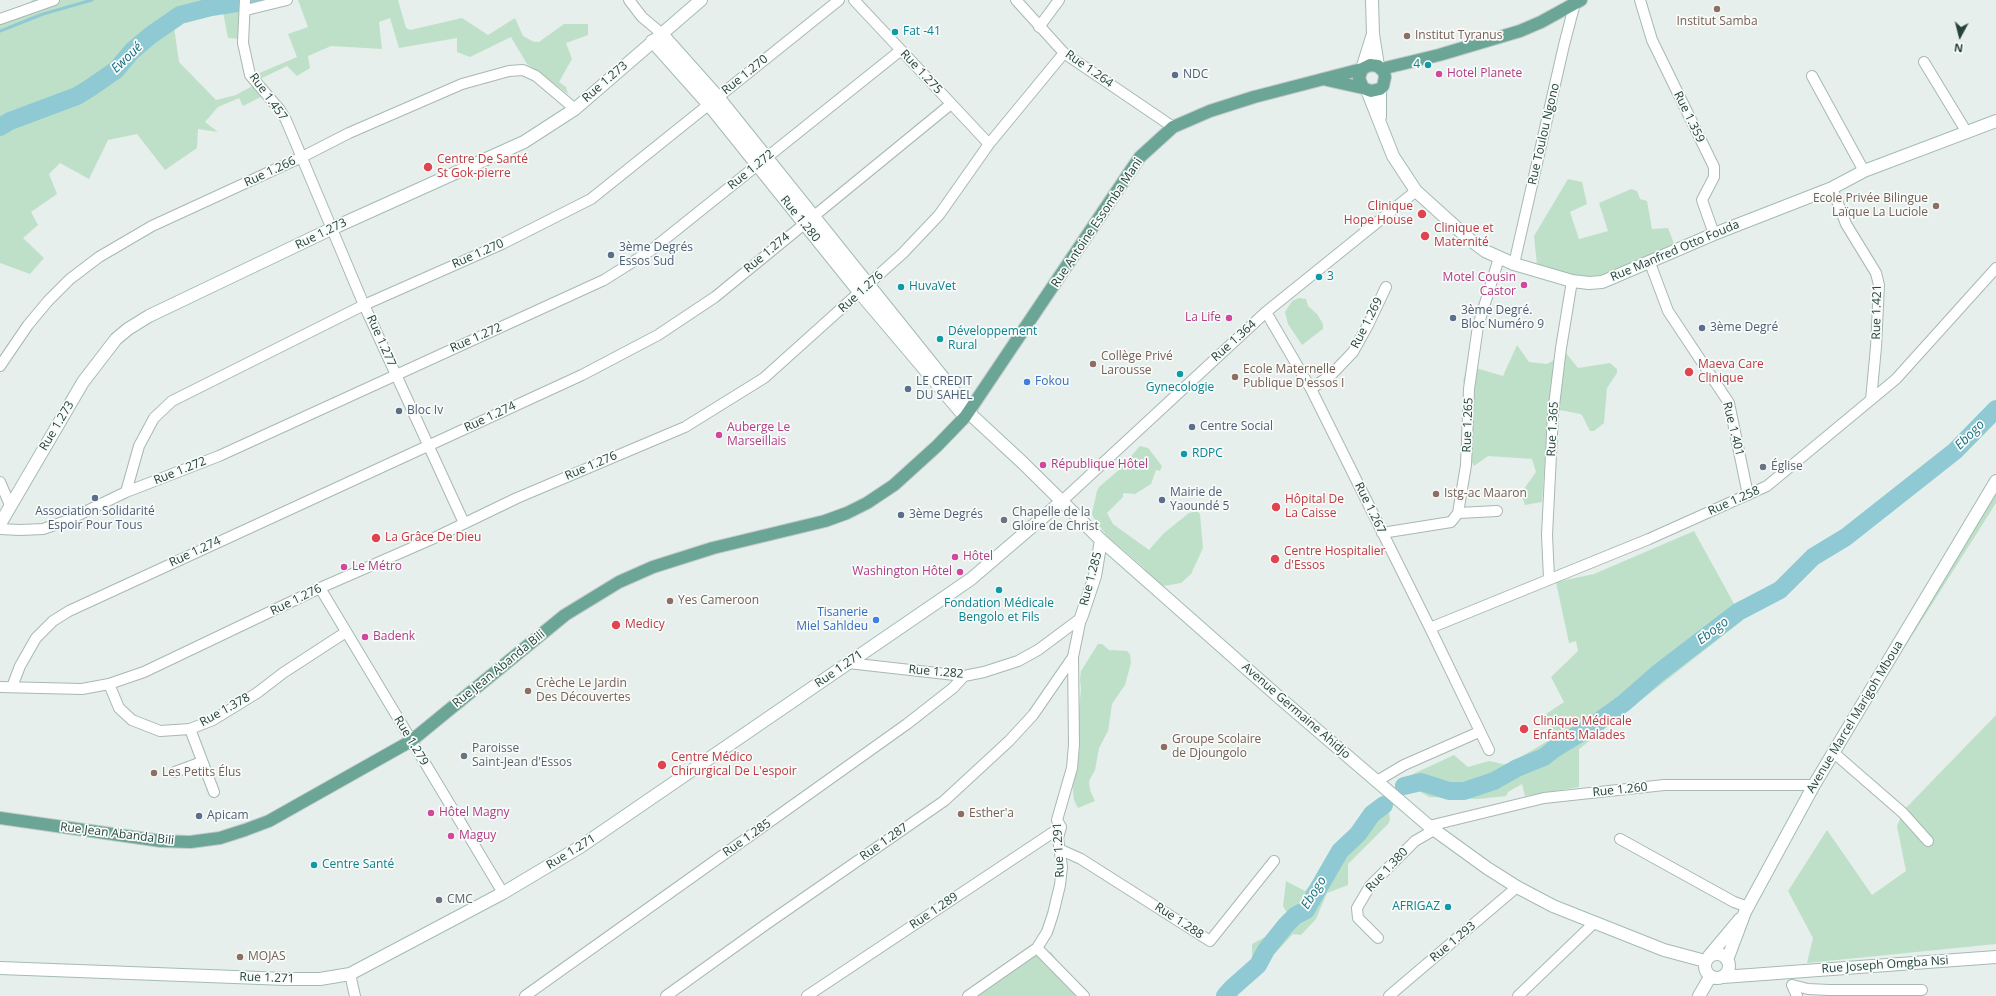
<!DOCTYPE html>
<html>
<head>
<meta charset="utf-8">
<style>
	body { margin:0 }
	#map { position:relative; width:1996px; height:996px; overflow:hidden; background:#e6efeb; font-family:"Open Sans",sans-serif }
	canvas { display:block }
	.north { position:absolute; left:1940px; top:16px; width:40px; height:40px; -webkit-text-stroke:3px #f7fbf9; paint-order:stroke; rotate:187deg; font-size:11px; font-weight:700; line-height:16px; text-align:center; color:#24423a }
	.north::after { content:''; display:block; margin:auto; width:14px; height:18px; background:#24423a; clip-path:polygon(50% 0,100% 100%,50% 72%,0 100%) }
</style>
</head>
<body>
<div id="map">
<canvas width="1996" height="996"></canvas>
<div class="north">N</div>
</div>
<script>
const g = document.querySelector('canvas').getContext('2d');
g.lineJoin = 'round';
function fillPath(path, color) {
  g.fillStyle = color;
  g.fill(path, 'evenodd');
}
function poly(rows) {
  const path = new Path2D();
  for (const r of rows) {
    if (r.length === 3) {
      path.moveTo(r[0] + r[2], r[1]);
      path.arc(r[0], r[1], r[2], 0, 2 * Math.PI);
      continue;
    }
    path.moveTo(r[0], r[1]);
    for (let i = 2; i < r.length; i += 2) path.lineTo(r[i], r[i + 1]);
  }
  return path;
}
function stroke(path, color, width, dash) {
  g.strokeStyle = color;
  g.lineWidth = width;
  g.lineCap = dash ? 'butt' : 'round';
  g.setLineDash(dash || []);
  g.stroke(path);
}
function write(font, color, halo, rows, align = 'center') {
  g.font = font + ' "Open Sans",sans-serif';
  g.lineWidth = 3.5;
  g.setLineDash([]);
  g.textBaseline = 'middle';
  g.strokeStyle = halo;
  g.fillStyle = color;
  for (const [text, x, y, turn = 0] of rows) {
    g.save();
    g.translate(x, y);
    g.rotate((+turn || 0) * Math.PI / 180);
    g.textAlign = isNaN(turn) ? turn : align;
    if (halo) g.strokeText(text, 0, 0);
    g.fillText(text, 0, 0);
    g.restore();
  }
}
fillPath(poly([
	[33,0,274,0,242,8,240,39,228,38,223,12,187,20,174,27,179,62,216,100,236,95,254,85,250,77,297,57,288,34,308,27,298,0,398,0,406,28,410,30,462,18,488,35,515,18,523,36,534,42,539,42,564,24,588,24,588,35,566,43,572,59,559,82,566,87,568,94,527,64,511,37,470,57,457,52,457,38,399,48,390,18,379,22,382,49,331,46,308,56,310,68,297,76,287,66,260,79,263,96,243,106,239,98,218,107,205,122,218,132,198,129,197,148,165,170,137,134,108,140,89,179,60,163,49,174,57,194,31,212,38,225,23,238,44,258,30,274,0,263,0,16,19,10],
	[1568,179,1582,182,1587,204,1570,212,1579,239,1608,231,1599,203,1631,189,1637,191,1640,199,1647,201,1652,229,1668,228,1675,246,1605,278,1580,278,1537,265,1534,236],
	[1299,298,1306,299,1308,306,1317,314,1323,324,1323,329,1302,345,1288,324,1285,312,1292,301],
	[1517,345,1529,362,1547,364,1566,353,1578,368,1610,363,1617,369,1617,373,1607,388,1604,423,1594,431,1590,431,1582,415,1580,414,1560,410,1548,416,1542,502,1525,505,1521,493,1536,472,1532,459,1488,456,1474,466,1472,462,1463,417,1472,393,1463,382,1466,369,1469,366,1503,376],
	[1140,446,1148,448,1162,466,1160,471,1156,470,1151,484,1135,494,1123,493,1123,497,1107,513,1113,524,1149,550,1164,533,1189,513,1197,511,1200,514,1203,548,1191,574,1181,583,1158,587,1150,579,1144,568,1107,536,1093,517,1092,513,1097,491,1099,487,1120,469],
	[1996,474,1996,503,1872,699,1864,701,1862,692],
	[1694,531,1743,620,1579,749,1579,787,1525,796,1522,784,1508,792,1506,796,1478,799,1429,797,1400,780,1454,755,1468,767,1489,761,1507,765,1556,736,1543,716,1564,702,1551,677,1578,651,1576,641,1569,643,1556,582,1594,574],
	[1098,644,1102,644,1109,650,1127,651,1130,654,1131,663,1125,685,1112,704,1108,731,1099,748,1095,770,1089,781,1090,790,1095,801,1078,808,1074,800,1072,782,1074,782,1080,747,1077,730,1081,689,1080,679,1081,671],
	[1996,715,1996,944,1807,963,1813,938,1788,891,1827,830,1872,895,1906,871,1897,826,1904,810],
	[1389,811,1390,820,1388,824,1348,864,1348,885,1327,893,1316,919,1301,935,1293,934,1235,996,1217,996,1252,964,1252,944,1276,931,1287,913,1283,906,1286,881,1305,891,1344,845,1362,819],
	[1038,951,1051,952,1054,956,1081,996,972,996]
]), '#bfe0c8');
stroke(poly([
	[0,31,43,14,92,0]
]), '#8ec9d4', 3);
stroke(poly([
	[0,127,10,121,77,96,90,88,116,70,132,51,151,35,180,15,211,7,257,0],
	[1404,786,1421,782,1449,791,1464,791,1494,781,1517,768,1544,757,1554,749,1595,724,1624,703,1657,674,1738,612,1780,590,1813,557,1846,537,1955,451,1996,409],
	[1225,996,1232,988,1258,965,1266,950,1286,925,1295,916,1306,910,1340,851,1358,834,1372,814,1384,805]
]), '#8ec9d4', 18);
const street = poly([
	[245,0,243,43,250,75,280,110,286,120,364,305,464,523],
	[629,0,642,17,661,33],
	[854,0,989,144],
	[1016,0,1064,53,1173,127],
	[1640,0,1652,40,1714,167,1714,177,1702,200,1714,234],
	[246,10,287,0],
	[0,19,54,0],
	[1039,27,1059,0],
	[1924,62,1966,131],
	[1812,76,1864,171],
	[1832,188,1846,224,1876,273,1879,285,1876,347,1871,400],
	[1650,263,1668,311,1729,403,1748,495],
	[1514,264,1564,45,1575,3],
	[1266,312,1311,389,1430,628,1489,750],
	[0,366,28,325,48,301,70,279,99,257,152,226,302,157,349,133,462,84,509,71,523,70,536,76,575,109],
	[1311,389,1332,374,1353,352,1368,325,1386,287],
	[0,482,10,505],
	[126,492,139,446,154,418,172,401,364,305,502,244,591,199,839,0],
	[1062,501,1266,312,1416,191],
	[1458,513,1497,511],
	[0,529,20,530,43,529,66,521,126,492,219,456,604,280,650,251,901,50],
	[1382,533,1451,522,1458,513,1466,465,1469,389,1478,326,1499,258],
	[1549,578,1547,535,1553,414,1561,348,1572,281],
	[320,588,503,893],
	[1430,628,1649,539,1767,486,1896,379,1996,268],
	[848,663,964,676,984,672,1018,661,1038,650,1081,618],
	[109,684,119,708,132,720,160,731,190,729,213,720,257,693,283,673,346,632],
	[0,687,82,689,109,684,144,672,320,588,432,539,517,498,685,427,764,378,903,253,939,215,989,144,1064,53],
	[12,687,20,666,36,638,53,621,69,611,582,375,658,335,715,297,951,104],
	[190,729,214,792],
	[1834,753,1903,813,1928,841],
	[175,772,202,762],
	[1377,781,1404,765,1479,732],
	[1429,826,1544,798,1664,785,1814,785],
	[1620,839,1734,902,1748,907],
	[1061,850,1081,859,1210,941,1274,861],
	[1378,938,1358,918,1357,908,1370,886,1415,841,1434,830],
	[1037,948,1084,996],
	[350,974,355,996],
	[1792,985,1808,989,1829,990,1922,990],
	[1792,985,1797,996],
	[525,996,907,724,953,688,964,676],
	[666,996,765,925,944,801,1009,741,1033,715,1073,657],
	[807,996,1061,827],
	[968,996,1037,948,1047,932,1053,914,1060,885,1062,867,1058,838,1061,827,1057,820,1072,768,1074,745,1073,657,1081,618],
	[1389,996,1517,887],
	[1518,996,1594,923]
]);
const secondary = poly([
	[1372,0,1373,34,1378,66],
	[661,33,718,97,953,390,971,409],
	[652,41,709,105,860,293,965,417],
	[1362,69,1372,37],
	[1380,89,1380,117],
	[1367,90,1393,156,1416,191,1469,239,1485,251,1514,264,1572,281,1589,283,1602,282,1614,277,1714,234,1832,188,1864,171,1996,121],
	[968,412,1023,463,1101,540,1281,699,1429,826,1487,868,1517,887,1553,906,1664,950,1705,961],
	[0,524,83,382,116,339,128,329,149,316,331,229,524,142,575,109,701,0],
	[1081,618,1095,576,1101,540],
	[1717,966,12],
	[1709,956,1740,919],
	[1727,960,1745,912,1814,785,1996,481],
	[0,968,286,979,320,979,350,974,503,893,580,847,971,579,1062,501],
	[1723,977,1996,957],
	[1699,996,1710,977]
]);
const primary = poly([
	[1381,69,1439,55,1520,31,1541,22,1581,0],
	[1327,80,1363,88],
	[0,818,161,841,190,842,220,838,245,830,269,821,411,741,565,615,619,582,653,567,713,548,825,521,847,513,867,503,894,485,937,446,965,417,1131,170,1140,157,1173,127,1210,111,1254,97,1362,69,1370,65,1378,66,1384,72,1385,77,1383,86,1380,89,1371,91,1363,88,1359,78,1362,69]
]);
stroke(street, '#a8b8b2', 12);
stroke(secondary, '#a4bbb3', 14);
stroke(primary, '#c2cac8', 14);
stroke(street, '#fff', 10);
stroke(secondary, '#fff', 12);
stroke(primary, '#6aa596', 12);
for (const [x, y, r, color] of [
	[1717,9,4,"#8d6e63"],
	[895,32,4,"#0f9aa8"],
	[1407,36,4,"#8d6e63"],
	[1428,65,4,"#0f9aa8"],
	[1439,74,4,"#d1479c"],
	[1175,75,4,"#5c6f8a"],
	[428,167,5,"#e0444e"],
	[1936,206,4,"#8d6e63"],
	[1422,214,5,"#e0444e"],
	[1425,236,5,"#e0444e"],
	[611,255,4,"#5c6f8a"],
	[1319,277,4,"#0f9aa8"],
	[1524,285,4,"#d1479c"],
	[901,287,4,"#0f9aa8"],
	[1229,318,4,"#d1479c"],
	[1453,318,4,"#5c6f8a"],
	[1702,328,4,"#5c6f8a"],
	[940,339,4,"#0f9aa8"],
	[1093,364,4,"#8d6e63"],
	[1689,372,5,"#e0444e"],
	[1180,374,4,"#0f9aa8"],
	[1235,377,4,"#8d6e63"],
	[1027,382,4,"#3f7fe0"],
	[908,389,4,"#5c6f8a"],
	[399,411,4,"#5c6f8a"],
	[1192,427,4,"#5c6f8a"],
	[719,435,4,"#d1479c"],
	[1184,454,4,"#0f9aa8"],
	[1043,465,4,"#d1479c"],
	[1763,467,4,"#6b7280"],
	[1436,494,4,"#8d6e63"],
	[95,498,4,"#5c6f8a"],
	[1162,500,4,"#5c6f8a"],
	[1276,507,5,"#e0444e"],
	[901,515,4,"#5c6f8a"],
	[1004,520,4,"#6b7280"],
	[376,538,5,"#e0444e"],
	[955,557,4,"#d1479c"],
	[1275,559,5,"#e0444e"],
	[344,567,4,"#d1479c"],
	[960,572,4,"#d1479c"],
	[999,590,4,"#0f9aa8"],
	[670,601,4,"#8d6e63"],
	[876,620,4,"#3f7fe0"],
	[616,625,5,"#e0444e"],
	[365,637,4,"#d1479c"],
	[528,691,4,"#8d6e63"],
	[1524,729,5,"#e0444e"],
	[1164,747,4,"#8d6e63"],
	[464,756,4,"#6b7280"],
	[662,765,5,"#e0444e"],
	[154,773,4,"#8d6e63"],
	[431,813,4,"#d1479c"],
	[961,814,4,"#8d6e63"],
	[199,816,4,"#5c6f8a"],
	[451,836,4,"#d1479c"],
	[314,865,4,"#0f9aa8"],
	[439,900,4,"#6b7280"],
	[1448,907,4,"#0f9aa8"],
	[240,957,4,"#8d6e63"]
]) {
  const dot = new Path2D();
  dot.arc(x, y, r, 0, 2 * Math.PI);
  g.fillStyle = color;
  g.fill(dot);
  stroke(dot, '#f7fbf9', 1.5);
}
write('12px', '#785e54', '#f7fbf9', [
	["Institut Samba",1717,22,"center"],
	["Institut Tyranus",1415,36],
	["Ecole Privée Bilingue",1928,199,"right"],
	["Laïque La Luciole",1928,213,"right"],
	["Collège Privé",1101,357],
	["Larousse",1101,371],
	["Ecole Maternelle",1243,370],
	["Publique D'essos I",1243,384],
	["Istg-ac Maaron",1444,494],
	["Yes Cameroon",678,601],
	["Crèche Le Jardin",536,684],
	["Des Découvertes",536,698],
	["Groupe Scolaire",1172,740],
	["de Djoungolo",1172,754],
	["Les Petits Élus",162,773],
	["Esther'a",969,814],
	["MOJAS",248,957]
], 'left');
write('12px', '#0d838f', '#f7fbf9', [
	["Fat -41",903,32],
	["4",1420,65,"right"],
	["3",1327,277],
	["HuvaVet",909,287],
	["Développement",948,332],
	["Rural",948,346],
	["Gynecologie",1180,388,"center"],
	["RDPC",1192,454],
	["Fondation Médicale",999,604,"center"],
	["Bengolo et Fils",999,618,"center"],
	["Centre Santé",322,865],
	["AFRIGAZ",1440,907,"right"]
], 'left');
write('12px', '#24423a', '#f7fbf9', [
	["Rue 1.264",1089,69,35],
	["Rue 1.275",921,72,47],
	["Rue 1.270",745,75,-39],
	["Rue 1.273",605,82,-41],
	["Rue 1.457",268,97,54],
	["Rue 1.359",1689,117,64],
	["Rue Toulou Ngono",1544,134,-77],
	["Rue 1.272",751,170,-39],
	["Rue 1.266",270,172,-25],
	["Rue 1.280",800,219,51],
	["Rue Antoine Essomba Mani",1097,223,-56],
	["Rue 1.273",321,234,-26],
	["Rue Manfred Otto Fouda",1675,251,-23],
	["Rue 1.274",767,253,-40],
	["Rue 1.270",478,254,-24],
	["Rue 1.276",861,292,-42],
	["Rue 1.421",1877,312,-89],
	["Rue 1.269",1367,323,-63],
	["Rue 1.272",476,338,-24],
	["Rue 1.277",381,341,66],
	["Rue 1.364",1234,341,-42],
	["Rue 1.274",490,417,-25],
	["Rue 1.265",1468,425,-88],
	["Rue 1.273",57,426,-59],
	["Rue 1.365",1553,429,-87],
	["Rue 1.401",1733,429,76],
	["Rue 1.276",591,466,-23],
	["Rue 1.272",180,471,-22],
	["Rue 1.258",1734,501,-24],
	["Rue 1.267",1370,508,64],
	["Rue 1.274",195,552,-25],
	["Rue 1.285",1091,579,-75],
	["Rue 1.276",296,600,-26],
	["Rue Jean Abanda Bili",499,669,-39],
	["Rue 1.271",839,669,-35],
	["Rue 1.282",936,672,5],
	["Rue 1.378",225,710,-29],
	["Avenue Germaine Ahidjo",1296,711,41],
	["Avenue Marcel Marigoh Mboua",1855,717,-59],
	["Rue 1.279",411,741,59],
	["Rue 1.260",1620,790,-6],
	["Rue Jean Abanda Bili",117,834,7],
	["Rue 1.285",747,838,-35],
	["Rue 1.287",884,842,-35],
	["Rue 1.291",1059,850,-93],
	["Rue 1.271",571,852,-32],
	["Rue 1.380",1387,870,-47],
	["Rue 1.289",934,911,-34],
	["Rue 1.288",1179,921,33],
	["Rue 1.293",1453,942,-40],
	["Rue Joseph Omgba Nsi",1885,965,-4],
	["Rue 1.271",267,978,2]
]);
write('12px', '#b23c85', '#f7fbf9', [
	["Hotel Planete",1447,74],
	["Motel Cousin",1516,278,"right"],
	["Castor",1516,292,"right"],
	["La Life",1221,318,"right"],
	["Auberge Le",727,428],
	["Marseillais",727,442],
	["République Hôtel",1051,465],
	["Hôtel",963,557],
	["Le Métro",352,567],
	["Washington Hôtel",952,572,"right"],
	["Badenk",373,637],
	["Hôtel Magny",439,813],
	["Maguy",459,836]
], 'left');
write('12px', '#4e5e75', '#f7fbf9', [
	["NDC",1183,75],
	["3ème Degrés",619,248],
	["Essos Sud",619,262],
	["3ème Degré.",1461,311],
	["Bloc Numéro 9",1461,325],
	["3ème Degré",1710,328],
	["LE CREDIT",916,382],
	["DU SAHEL",916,396],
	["Bloc Iv",407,411],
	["Centre Social",1200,427],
	["Mairie de",1170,493],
	["Yaoundé 5",1170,507],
	["Association Solidarité",95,512,"center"],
	["Espoir Pour Tous",95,526,"center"],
	["3ème Degrés",909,515],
	["Apicam",207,816]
], 'left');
write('12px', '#be3a42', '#f7fbf9', [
	["Centre De Santé",437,160],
	["St Gok-pierre",437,174],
	["Clinique",1413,207,"right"],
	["Hope House",1413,221,"right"],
	["Clinique et",1434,229],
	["Maternité",1434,243],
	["Maeva Care",1698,365],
	["Clinique",1698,379],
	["Hôpital De",1285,500],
	["La Caisse",1285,514],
	["La Grâce De Dieu",385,538],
	["Centre Hospitalier",1284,552],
	["d'Essos",1284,566],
	["Medicy",625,625],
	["Clinique Médicale",1533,722],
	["Enfants Malades",1533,736],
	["Centre Médico",671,758],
	["Chirurgical De L'espoir",671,772]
], 'left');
write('12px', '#366cbe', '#f7fbf9', [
	["Fokou",1035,382],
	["Tisanerie",868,613,"right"],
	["Miel Sahldeu",868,627,"right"]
], 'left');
write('12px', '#5b616d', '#f7fbf9', [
	["Église",1771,467],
	["Chapelle de la",1012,513],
	["Gloire de Christ",1012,527],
	["Paroisse",472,749],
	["Saint-Jean d'Essos",472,763],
	["CMC",447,900]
], 'left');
write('italic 13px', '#1c6f80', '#f7fbf9', [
	["Ewoué",127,58,-44],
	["Ebogo",1970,435,-45],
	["Ebogo",1713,631,-37],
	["Ebogo",1314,893,-58]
]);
</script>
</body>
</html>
